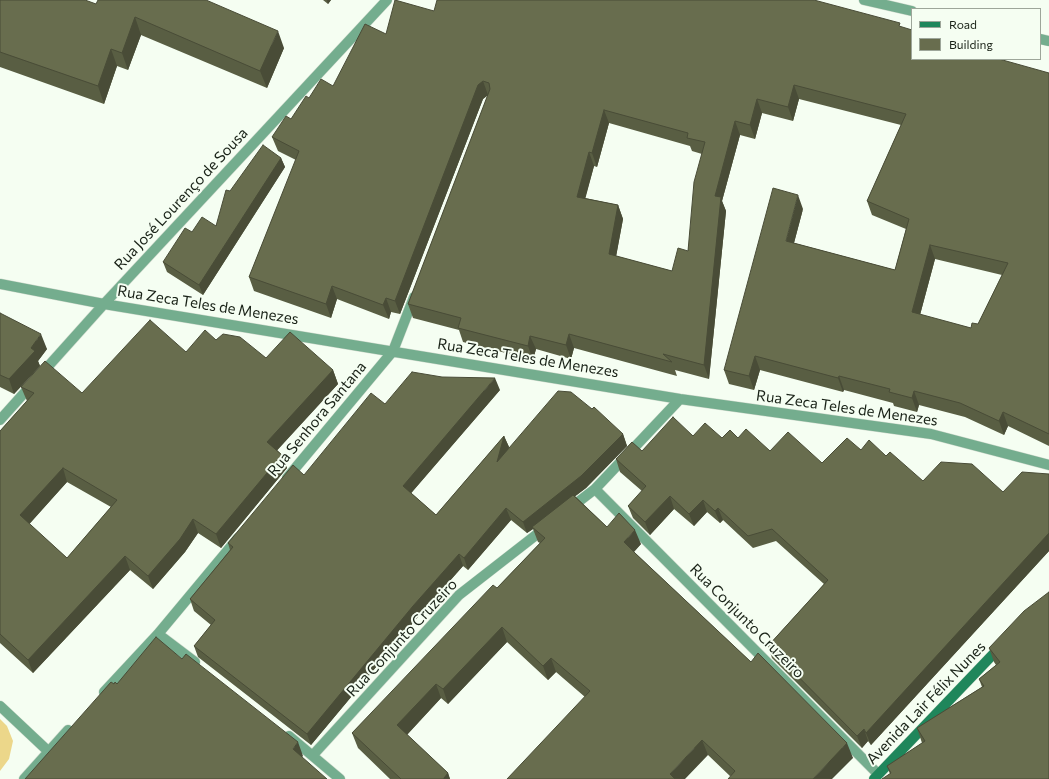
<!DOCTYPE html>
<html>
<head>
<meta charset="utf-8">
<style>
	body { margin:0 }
	#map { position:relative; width:1049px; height:779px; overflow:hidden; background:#f5fef2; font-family:Commissioner,sans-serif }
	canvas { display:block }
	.legend { position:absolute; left:911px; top:8px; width:130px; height:52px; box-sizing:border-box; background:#f5fef2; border:1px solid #9da69a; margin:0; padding:5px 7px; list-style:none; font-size:12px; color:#192217 }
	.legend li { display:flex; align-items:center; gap:8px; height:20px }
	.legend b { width:20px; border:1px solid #9da69a }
</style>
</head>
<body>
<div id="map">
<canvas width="1049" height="779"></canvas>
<ul class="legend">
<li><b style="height:5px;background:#1f865b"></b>Road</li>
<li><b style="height:11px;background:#686d4e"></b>Building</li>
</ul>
</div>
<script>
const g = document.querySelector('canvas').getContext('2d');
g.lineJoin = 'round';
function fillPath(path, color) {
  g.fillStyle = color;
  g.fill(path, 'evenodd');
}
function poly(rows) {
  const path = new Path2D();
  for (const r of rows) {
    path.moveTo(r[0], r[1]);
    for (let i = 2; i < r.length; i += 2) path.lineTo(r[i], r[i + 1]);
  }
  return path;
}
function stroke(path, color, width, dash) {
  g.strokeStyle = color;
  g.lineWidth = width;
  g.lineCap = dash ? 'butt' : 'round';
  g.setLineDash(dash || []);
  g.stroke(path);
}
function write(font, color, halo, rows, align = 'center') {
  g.font = font + ' Commissioner,sans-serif';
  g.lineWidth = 4;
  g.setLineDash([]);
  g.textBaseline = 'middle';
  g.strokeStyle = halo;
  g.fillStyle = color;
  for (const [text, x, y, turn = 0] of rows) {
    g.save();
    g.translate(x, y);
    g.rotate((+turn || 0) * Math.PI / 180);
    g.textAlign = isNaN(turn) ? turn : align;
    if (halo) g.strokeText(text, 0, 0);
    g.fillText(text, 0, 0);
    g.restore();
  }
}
fillPath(poly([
	[0,719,7,726,13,741,9,759,0,771]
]), '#ecd78a');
const minor = poly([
	[864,0,912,11],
	[1040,39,1049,41],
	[0,284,104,304,680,399,931,434,1049,465],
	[0,420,104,304,387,0],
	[287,478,393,351,414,297],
	[595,489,878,774],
	[569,509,595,489,680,399],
	[158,634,195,662],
	[104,692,158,634,238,538],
	[0,706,49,752],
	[289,736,340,779],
	[313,755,459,595,545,528],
	[24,779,68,730]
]);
const secondary = poly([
	[874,779,1001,646]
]);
stroke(minor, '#d2dbcf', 11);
stroke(secondary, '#d2dbcf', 11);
stroke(minor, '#74ad8e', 10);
stroke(secondary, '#1f865b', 10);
fillPath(poly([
	[0,0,96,4,284,48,267,88,141,35,128,70,117,66,104,104,0,67],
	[323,0,331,0,328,4],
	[434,11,1049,73,1049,446,1008,426,1004,435,965,417,919,405,917,412,894,406,893,403,844,390,843,392,760,370,754,390,729,384,724,370,803,209,794,243,895,270,906,229,872,215,867,201,901,125,799,99,793,121,762,113,755,139,740,135,722,201,726,211,709,379,675,370,677,376,574,348,571,359,536,349,533,360,463,342,459,330,413,318,408,304,488,95,483,99,400,314,391,312,389,319,337,299,331,318,254,291,249,277,296,160,278,151,272,137,291,119,309,98,333,86,386,34],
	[609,123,690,146,692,151,702,154,688,251,672,271,616,256,623,219,618,205,585,198,594,166,597,167],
	[935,259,1002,275,978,324,971,328,920,315],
	[281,158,285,167,203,295,167,272,163,262,192,232,216,226,230,191],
	[0,313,47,349,38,361,40,366,14,394,0,387],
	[216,340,266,358,333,370,338,384,277,450,282,455,287,468,221,548,198,533,185,552,153,589,130,570,33,673,0,643,0,431,27,401,21,387,82,393],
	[67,482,111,507,67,558,29,524],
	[500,390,411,493,436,515,504,436,509,447,508,449,623,434,627,446,586,488,575,496,607,527,641,544,634,552,853,758,730,776,708,755,585,697,556,672,548,680,507,642,448,704,441,698,407,735,448,773,450,779,390,779,358,748,352,733,497,588,540,543,538,542,533,529,527,533,511,520,468,570,463,566,417,618,311,745,198,657,194,646,211,625,194,611,190,599,230,550,228,543,304,475,385,404],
	[693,436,722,438,738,438,770,451,822,463,861,450,886,456,923,481,1003,492,1049,474,1049,551,871,745,868,741,862,748,772,658,768,646,824,584,776,541,753,548,723,520,720,523,707,512,694,526,674,509,650,535,633,518,628,506,642,491,620,472,616,459],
	[1049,592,1049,779,890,774,887,766,922,743,917,728,982,687,979,679,996,665,994,662,989,648]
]), '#595e43');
fillPath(poly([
	[327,0,331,0,328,4],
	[135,17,141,35,128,70,122,53],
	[278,31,284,48,267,88,260,71],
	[111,49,117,66,104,104,98,86],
	[483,81,488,95,483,99,400,314,395,301,478,85],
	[794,85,799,99,793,121,788,107],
	[757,99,762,113,755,139,750,125],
	[604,110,609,123,597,167,592,153],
	[735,121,740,135,722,201,726,211,709,379,704,365,715,196],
	[589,152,594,166,582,211,577,197],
	[281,158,285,167,203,295,199,285],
	[798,195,803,209,791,254,786,241],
	[618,205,623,219,614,268,609,254],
	[930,245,935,259,917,326,912,312],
	[332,286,337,299,331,318,326,304],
	[386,298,391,312,389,319,383,305],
	[41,334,47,349,38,361,40,366,14,394,9,379],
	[569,334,574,348,571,359,566,345],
	[530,336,536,349,533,360,528,346],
	[755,356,760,370,754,390,749,376],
	[333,370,338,384,272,456,267,442],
	[839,376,844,390,843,392,838,378],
	[495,378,500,390,407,498,403,486],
	[914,391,919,405,917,412,912,398],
	[1003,412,1008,426,1004,435,999,421],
	[623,434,627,446,586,488,534,528,532,527,533,529,527,533,523,522],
	[504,436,509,447,501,474,497,462],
	[282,455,287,468,221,548,216,534],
	[63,468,67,482,25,529,20,515],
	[670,496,674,509,650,535,645,522],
	[703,500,707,512,694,526,689,514],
	[506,508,511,520,468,570,464,558],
	[718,508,723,520,720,523,715,511],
	[193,519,198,533,185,552,153,589,148,576],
	[635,530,641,544,629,557,624,542],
	[1049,533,1049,551,871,745,866,733],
	[459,554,463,566,417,618,311,745,307,734,413,606],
	[125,556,130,570,33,673,28,660],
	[502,627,507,642,448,704,443,689],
	[551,658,556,672,548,680,543,666],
	[436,684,441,698,402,740,397,725],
	[864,729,868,741,862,748,857,736],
	[702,740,708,755,685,779,672,779,670,774],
	[298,742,303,756,297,763,293,749],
	[847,743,853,758,832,779,813,779],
	[448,773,450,779,444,779,444,778]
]), '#494c37');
const building = poly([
	[0,0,85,0,96,4,98,0,206,0,278,31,260,71,135,17,122,53,111,49,98,86,0,52,0,0],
	[395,0,434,11,437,0,814,0,900,23,899,26,912,30,912,59,999,59,1049,73,1049,434,1003,412,999,421,960,403,914,391,912,398,889,392,890,389,839,376,838,378,755,356,749,376,724,370,773,188,798,195,786,241,895,270,909,219,867,201,906,114,794,85,788,107,757,99,750,125,735,121,715,196,721,197,704,365,663,354,672,362,569,334,566,345,530,336,528,346,458,328,461,318,408,304,490,89,489,83,483,81,478,85,395,301,386,298,383,305,332,286,326,304,249,277,299,151,272,137,286,116,291,119,306,96,309,98,321,79,333,86,365,24,386,34,395,0],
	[604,110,688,133,687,138,705,142,694,182,688,251,678,248,672,271,609,254,618,205,577,197,589,152,592,153,604,110],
	[930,245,1008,263,978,324,972,323,971,328,912,312,930,245],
	[263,145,281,158,199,285,163,262,185,228,192,232,202,217,216,226,226,190,230,191,263,145],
	[0,313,41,334,31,348,35,351,9,379,0,375,0,313],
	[150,320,186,352,205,330,216,340,223,334,240,337,266,358,290,332,333,370,267,442,282,455,216,534,193,519,180,539,148,576,125,556,28,660,0,634,0,431,34,393,21,387,45,361,82,393,150,320],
	[63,468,117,500,67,558,20,515,63,468],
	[412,372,442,377,495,378,403,486,436,515,504,436,497,462,558,391,571,392,592,409,594,407,623,434,581,476,523,522,506,508,464,558,459,554,413,606,307,734,194,646,215,620,190,599,233,547,228,543,293,465,304,475,371,393,385,404,412,372],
	[673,417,693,436,705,423,722,438,730,430,738,438,746,429,770,451,788,432,822,463,847,438,861,450,869,440,886,456,890,452,923,481,941,462,972,464,1003,492,1022,472,1049,474,1049,533,866,733,864,729,857,736,768,646,828,580,772,529,748,536,718,508,715,511,703,500,689,514,670,496,645,522,628,506,646,486,616,459,632,442,642,451,673,417],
	[573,495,607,527,619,513,635,530,624,542,635,553,751,662,758,653,847,743,813,779,728,779,735,771,702,740,670,774,675,779,507,779,590,691,551,658,543,666,502,627,443,689,436,684,397,725,448,773,444,778,444,779,401,779,352,733,493,585,497,588,545,538,532,527,573,495],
	[1049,592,1049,779,882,779,891,773,887,766,925,741,917,728,984,686,979,679,1000,662,989,648,1024,611,1049,592],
	[156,637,182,659,186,654,298,742,293,749,327,779,25,779,111,682,114,684,115,682,117,684,156,637]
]);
fillPath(building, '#686d4e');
stroke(building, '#494c37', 1);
write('15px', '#192217', '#f5fef2', [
	["Rua José Lourenço de Sousa",181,199,-47],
	["Rua Zeca Teles de Menezes",208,305,9],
	["Rua Zeca Teles de Menezes",528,358,9],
	["Rua Zeca Teles de Menezes",847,408,8],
	["Rua Senhora Santana",317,419,-50],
	["Rua Conjunto Cruzeiro",747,621,45],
	["Rua Conjunto Cruzeiro",402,638,-47],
	["Avenida Lair Félix Nunes",926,703,-46]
]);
</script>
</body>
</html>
